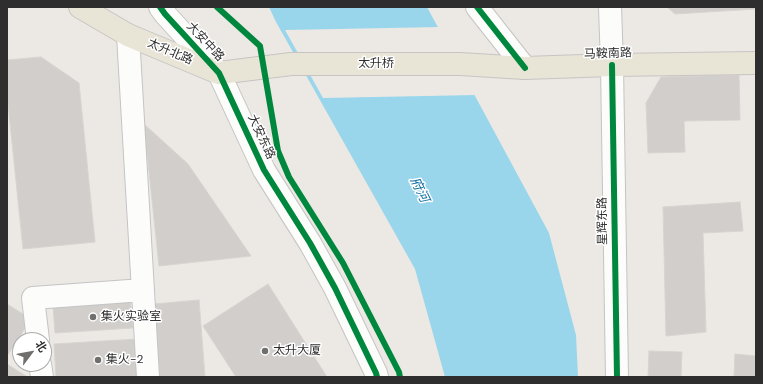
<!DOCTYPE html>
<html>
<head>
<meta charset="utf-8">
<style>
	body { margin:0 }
	#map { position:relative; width:763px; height:384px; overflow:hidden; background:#ece8e4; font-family:"DM Sans","Noto Sans SC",sans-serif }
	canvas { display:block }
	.frame { position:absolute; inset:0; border:8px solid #2e2e2e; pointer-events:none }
	.north { position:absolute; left:12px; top:332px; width:40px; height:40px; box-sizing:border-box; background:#fff; border:1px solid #ababab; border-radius:50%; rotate:58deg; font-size:11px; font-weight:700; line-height:16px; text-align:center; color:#2e2e2e }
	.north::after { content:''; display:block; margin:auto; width:14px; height:18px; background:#706f6e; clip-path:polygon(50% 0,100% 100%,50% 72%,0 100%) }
</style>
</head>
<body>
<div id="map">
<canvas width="763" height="384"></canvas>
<div class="frame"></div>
<div class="north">北</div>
</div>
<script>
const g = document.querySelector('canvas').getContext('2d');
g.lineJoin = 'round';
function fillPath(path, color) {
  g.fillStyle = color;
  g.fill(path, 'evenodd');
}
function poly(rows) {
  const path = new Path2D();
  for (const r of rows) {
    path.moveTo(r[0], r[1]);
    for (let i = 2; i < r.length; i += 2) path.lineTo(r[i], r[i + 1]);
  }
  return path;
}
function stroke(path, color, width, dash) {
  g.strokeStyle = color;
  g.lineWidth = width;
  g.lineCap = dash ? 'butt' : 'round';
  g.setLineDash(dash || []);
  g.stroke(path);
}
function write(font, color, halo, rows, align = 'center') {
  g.font = font + ' "DM Sans","Noto Sans SC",sans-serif';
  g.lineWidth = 3;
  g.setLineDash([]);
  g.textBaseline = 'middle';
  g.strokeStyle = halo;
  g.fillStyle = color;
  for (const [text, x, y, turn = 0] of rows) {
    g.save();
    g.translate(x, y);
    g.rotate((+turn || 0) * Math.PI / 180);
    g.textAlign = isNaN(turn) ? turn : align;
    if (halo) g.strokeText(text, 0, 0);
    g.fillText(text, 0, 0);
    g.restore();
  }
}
fillPath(poly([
	[269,7,427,7,549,233,576,335,578,377,445,377,415,269,276,22]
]), '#99d6ec');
fillPath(poly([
	[440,27,477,95,323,98,285,30]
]), '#ece8e4');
const building = poly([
	[667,7,756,7,756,9,675,14,667,7],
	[41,57,79,83,95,242,23,249,7,94,7,60,41,57],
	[739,75,740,120,684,121,685,152,648,153,646,103,661,77,739,75],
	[144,124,188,164,251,256,159,266,144,124],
	[740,202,743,231,703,233,706,332,666,336,663,207,740,202],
	[268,284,327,377,236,377,203,326,268,284],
	[130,298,133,328,55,333,53,306,130,298],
	[199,300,205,377,160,377,154,304,199,300],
	[7,304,31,319,7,356,7,304],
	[138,339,142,377,56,377,54,344,138,339],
	[649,351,682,352,681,377,648,377,649,351],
	[735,354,756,356,756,377,734,377,735,354],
	[7,364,26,376,26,377,7,377,7,364]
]);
fillPath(building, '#d1cecb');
stroke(building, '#d7d4d0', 1);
const minor = poly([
	[160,7,165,14,219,73,264,170,310,243,335,288,376,373,377,377],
	[477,7,525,68],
	[610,7,612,65,617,377],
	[128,35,148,377],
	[38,340,33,298,143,290],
	[40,364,42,377]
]);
const major = poly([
	[80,7,128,35,219,73,291,64,460,64,525,68,612,65,756,63]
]);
stroke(minor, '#c5c4c5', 24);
stroke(major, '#c6c5c4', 24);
stroke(minor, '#fcfcfb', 22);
stroke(major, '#e8e4d6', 22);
stroke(poly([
	[160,7,165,14,219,73,264,170,310,243,335,288,376,373,377,377],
	[217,7,260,46,278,151,289,177,343,263,399,372,400,377],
	[477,7,525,68],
	[612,65,617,377]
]), '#00873e', 6);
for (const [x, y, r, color] of [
	[93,317,4,"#706f6e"],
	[265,351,4,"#706f6e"],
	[98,360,4,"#706f6e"]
]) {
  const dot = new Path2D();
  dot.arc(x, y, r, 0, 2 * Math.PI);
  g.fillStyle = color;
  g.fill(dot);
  stroke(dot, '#fff', 1.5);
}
write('12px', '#2e2e2e', '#fff', [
	["大安中路",205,42,47],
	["太升北路",170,52,23],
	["马鞍南路",608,54,-2],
	["太升桥",376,64],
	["大安东路",261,137,65],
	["星辉东路",603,221,-91]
]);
write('12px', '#2e2e2e', '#fff', [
	["集火实验室",101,317],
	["太升大厦",273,351],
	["集火-2",106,360]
], 'left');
write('italic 13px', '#0d6fa3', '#fff', [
	["府河",419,190,64]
]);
</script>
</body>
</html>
